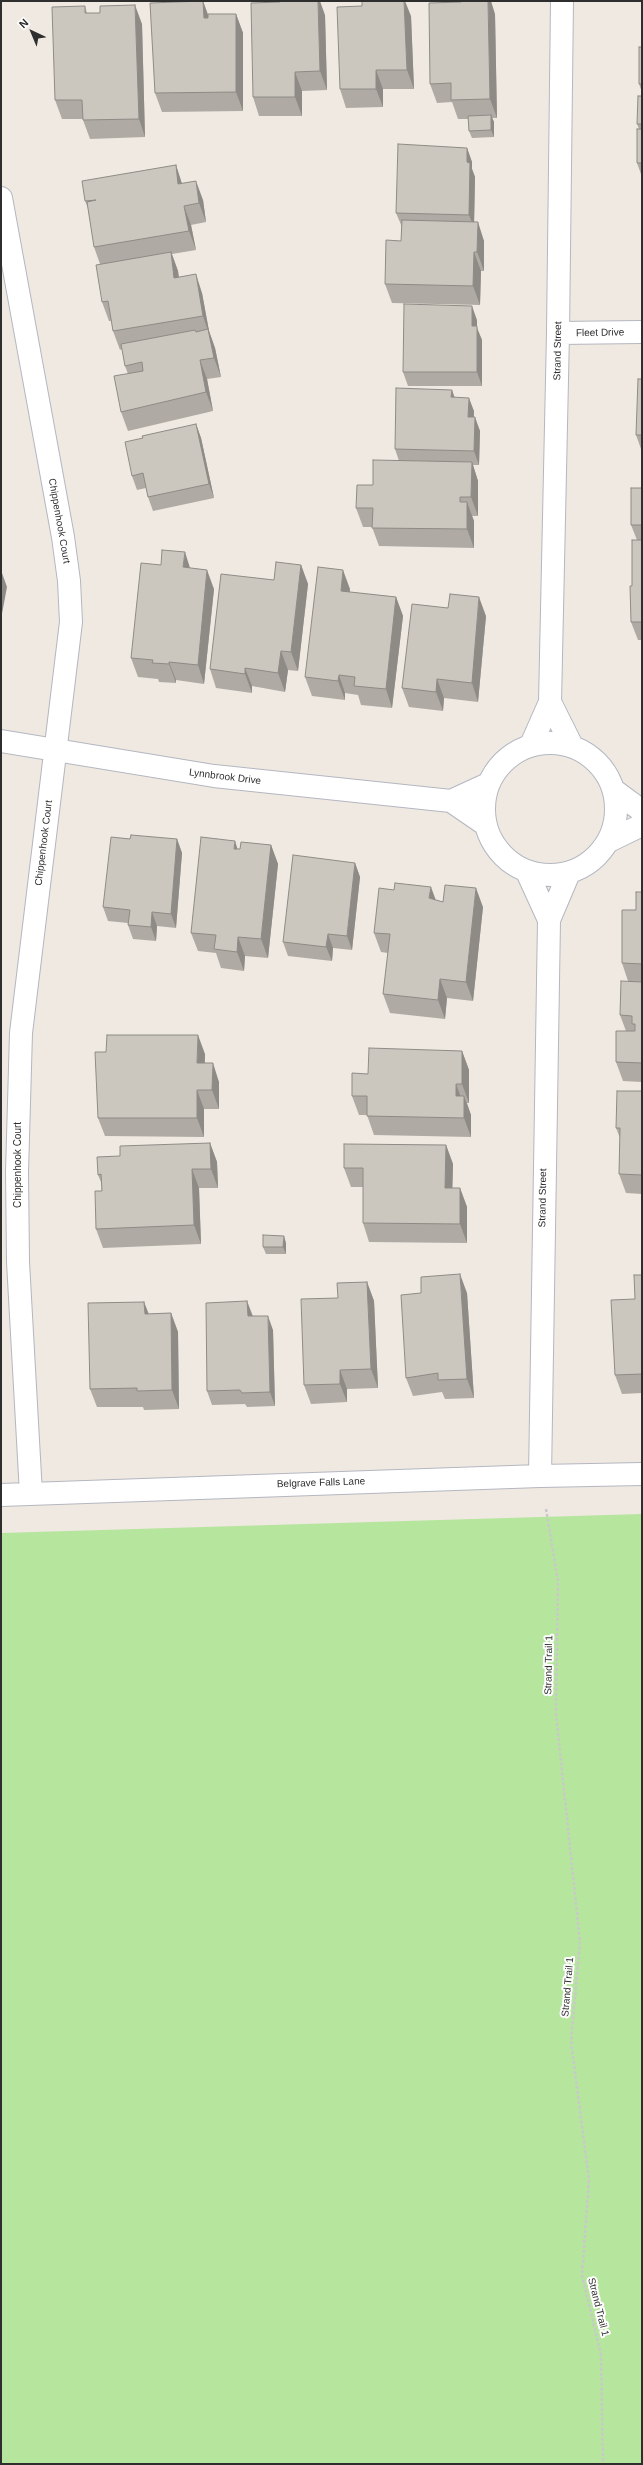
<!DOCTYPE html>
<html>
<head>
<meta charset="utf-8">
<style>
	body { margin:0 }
	#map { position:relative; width:643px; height:2465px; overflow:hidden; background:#efe9e1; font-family:Helvetica,sans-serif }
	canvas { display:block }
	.frame { position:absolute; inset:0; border:2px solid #2e2e2e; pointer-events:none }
	.north { position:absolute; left:12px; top:12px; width:40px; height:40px; -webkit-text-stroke:3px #fff; paint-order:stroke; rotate:316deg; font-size:11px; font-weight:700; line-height:16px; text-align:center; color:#2e2e2e }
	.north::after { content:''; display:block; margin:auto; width:14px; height:18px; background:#2e2e2e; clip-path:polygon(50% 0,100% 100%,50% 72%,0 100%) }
</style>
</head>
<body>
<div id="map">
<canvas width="643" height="2465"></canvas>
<div class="frame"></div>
<div class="north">N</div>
</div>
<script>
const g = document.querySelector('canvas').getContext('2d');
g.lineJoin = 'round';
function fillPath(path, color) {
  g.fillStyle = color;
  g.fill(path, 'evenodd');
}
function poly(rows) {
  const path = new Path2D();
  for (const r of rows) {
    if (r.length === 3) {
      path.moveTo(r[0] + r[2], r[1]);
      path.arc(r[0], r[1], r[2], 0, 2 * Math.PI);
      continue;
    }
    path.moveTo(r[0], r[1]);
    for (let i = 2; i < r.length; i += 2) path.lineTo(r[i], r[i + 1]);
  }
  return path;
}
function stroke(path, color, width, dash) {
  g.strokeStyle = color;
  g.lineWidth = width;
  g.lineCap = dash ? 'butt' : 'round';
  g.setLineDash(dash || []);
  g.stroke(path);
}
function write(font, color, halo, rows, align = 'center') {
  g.font = font + ' Helvetica,sans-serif';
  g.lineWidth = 4;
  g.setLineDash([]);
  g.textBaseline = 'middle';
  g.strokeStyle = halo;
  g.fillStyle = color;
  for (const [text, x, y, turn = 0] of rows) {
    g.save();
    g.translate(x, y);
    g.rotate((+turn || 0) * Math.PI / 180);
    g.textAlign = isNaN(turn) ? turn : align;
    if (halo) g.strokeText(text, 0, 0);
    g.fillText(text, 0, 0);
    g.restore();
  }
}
fillPath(poly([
	[642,1514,642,2464,1,2464,1,1533]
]), '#b6e59e');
const street = poly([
	[1,198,63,537,69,581,71,622,21,1033,17,1172,18,1262,31,1494],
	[558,333,642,332],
	[550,702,558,333,562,1],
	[1,741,214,776,451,801],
	[550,809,66],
	[531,745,550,702,572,746],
	[615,791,642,811],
	[486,825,451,801,488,784],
	[609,841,642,825],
	[527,872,549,920,569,873],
	[540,1476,549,920],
	[1,1495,540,1476,642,1474]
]);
stroke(street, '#b4b7c1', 24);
stroke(poly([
	[546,1509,558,1581,556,1714,580,1942,571,2041,589,2180,582,2275,601,2355,603,2464]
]), '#c9c9c9', 2.5, [3, 2]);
stroke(street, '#fff', 22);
fillPath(poly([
	[203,1,208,16,236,14,243,33,243,111,162,112,155,93],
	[85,6,87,13,142,24,145,137,90,139,83,120,83,119,62,119,55,100],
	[495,14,497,118,492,118,494,122,494,137,472,138,469,131,468,119,458,119,452,102,437,103,430,84],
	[325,15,327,90,302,91,302,116,259,116,253,97],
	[411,16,414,89,383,89,383,107,346,108,340,89],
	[642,47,642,92,639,84],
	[642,96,642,177,637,163,639,129,637,124],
	[467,148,472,162,472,169,475,177,474,222,484,241,484,271,481,271,480,305,392,303,385,284,401,241,402,227,396,213],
	[176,165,182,184,203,200,206,222,191,225,196,250,172,254,178,271,179,277,202,293,209,331,215,348,221,377,207,379,213,411,128,431,121,412,128,374,125,366,122,349,120,350,113,331,112,321,109,321,102,302,100,264,94,247,88,208,85,201],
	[477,320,477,328,482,340,482,386,408,386,403,372],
	[642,379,642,449,641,449,636,435],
	[452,390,454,397,474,411,474,417,480,431,479,465,473,465,478,481,478,516,472,516,474,521,474,548,379,546,372,527,363,527,356,508,373,485,399,461,395,449],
	[196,424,201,438,214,498,153,511,148,497,146,488,137,490,132,476],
	[642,488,642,640,638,640,631,622,632,586,637,540,631,525],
	[301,565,308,584,298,671,288,670,285,692,252,686,252,693,216,688,210,669,274,580],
	[190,568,214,589,204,684,176,680,176,683,159,682,158,679,138,677,131,658],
	[350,589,350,592,396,597,403,616,392,708,361,705,358,695,345,693,345,700,312,696,305,677],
	[486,616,478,702,444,698,443,711,409,707,402,688],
	[130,839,177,839,182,853,176,928,157,926,156,941,133,939,128,925,128,923,108,921,103,907],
	[271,845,278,864,268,958,245,956,244,971,221,968,216,953,198,951,191,933,238,849,240,849],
	[355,863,360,877,352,950,333,948,332,961,288,956,283,942],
	[642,892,642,1082,623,1081,616,1062,626,1031,620,1015,628,981,622,963,636,910],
	[436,900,443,902,483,907,473,1001,447,998,445,1019,390,1013,383,994,388,953,381,952,374,933],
	[462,1051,469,1070,469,1103,467,1103,471,1115,471,1137,374,1135,367,1115,359,1115,352,1096,368,1074],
	[205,1054,205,1063,219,1082,219,1109,204,1109,204,1137,105,1136,98,1118],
	[642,1091,642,1194,626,1193,619,1174,620,1138,616,1128],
	[210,1143,217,1162,218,1188,199,1188,201,1244,103,1248,96,1229,102,1191,101,1182,98,1175,120,1156],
	[446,1145,453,1164,452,1188,460,1188,467,1207,467,1243,369,1242,363,1223,363,1187,351,1187,344,1168],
	[286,1243,286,1254,266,1254,263,1247],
	[642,1275,642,1393,622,1394,615,1375,635,1299],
	[367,1282,374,1301,378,1388,347,1389,347,1402,311,1404,304,1385],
	[421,1293,467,1293,474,1398,445,1399,442,1392,413,1396,406,1378],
	[247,1301,253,1316,273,1330,275,1406,247,1407,245,1404,212,1405,207,1391],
	[144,1302,149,1314,171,1313,178,1332,179,1409,144,1410,143,1407,97,1407,90,1389]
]), '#afaba4');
fillPath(poly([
	[203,1,210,20,204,18],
	[318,1,320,1,325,15,327,90,320,71],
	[404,1,405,1,411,16,414,89,407,70],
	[488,1,491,1,495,14,497,118,490,99],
	[135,5,142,24,145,137,139,119],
	[236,14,243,33,243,111,236,92],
	[376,70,383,89,383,107,376,89],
	[295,72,302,91,302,116,295,97],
	[491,115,494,122,494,137,491,130],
	[467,148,472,162,472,169,475,177,474,228,469,215,467,162],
	[176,165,182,184,178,184],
	[196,181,203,200,206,222,199,203],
	[184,206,191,225,196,250,189,231],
	[478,222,484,241,484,271,477,252],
	[171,252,178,271,181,297,174,278],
	[474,252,481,271,480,305,473,286],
	[196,274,202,293,209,331,215,348,221,377,214,358,209,334,203,316],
	[472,306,477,320,477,328,482,340,482,386,477,372,472,326],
	[200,360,207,379,213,411,206,392],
	[452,390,457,404,451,397],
	[469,398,474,411,473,431,468,417],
	[475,417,480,431,479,465,474,451],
	[196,424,201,438,214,498,209,484],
	[472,462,478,481,478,516,471,497],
	[467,502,474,521,474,548,467,529],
	[185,552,191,571,183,567],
	[301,565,308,584,298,671,291,652],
	[207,570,214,589,204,684,198,665],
	[343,570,350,589,347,610,341,591],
	[2,573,7,587,1,619,1,577],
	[396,597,403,616,392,708,386,689],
	[479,597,486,616,478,702,472,683],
	[281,651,288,670,285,692,278,673],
	[169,662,176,680,176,683,169,664],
	[245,668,252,686,252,693,245,674],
	[339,675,345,693,345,700,338,681],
	[437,679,444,698,443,711,436,692],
	[177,839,182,853,176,928,171,914],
	[235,841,241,860,234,849],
	[271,845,278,864,268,958,261,939],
	[355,863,360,877,352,950,347,936],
	[431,887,438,906,429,898],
	[476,888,483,907,473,1001,466,982],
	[152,912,157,926,156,941,151,927],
	[328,934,333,948,332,961,326,947],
	[238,937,245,956,244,971,237,952],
	[440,979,447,998,445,1019,438,1000],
	[198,1035,205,1054,204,1082,197,1063],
	[462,1051,469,1070,469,1103,462,1084],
	[213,1063,219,1082,219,1109,212,1090],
	[456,1084,463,1103,456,1096],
	[197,1090,204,1109,204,1137,197,1118],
	[464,1096,471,1115,471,1137,464,1118],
	[210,1143,217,1162,218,1188,211,1169],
	[446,1145,453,1164,452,1207,445,1188],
	[192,1169,199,1188,201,1244,194,1225],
	[460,1188,467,1207,467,1243,460,1224],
	[284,1236,286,1243,286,1254,283,1247],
	[460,1274,467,1293,474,1398,467,1379],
	[367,1282,374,1301,378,1388,371,1369],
	[247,1301,252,1315,253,1330,248,1316],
	[144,1302,151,1321,145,1314],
	[171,1313,178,1332,179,1409,172,1390],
	[268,1316,273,1330,275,1406,270,1392],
	[340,1370,347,1389,347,1402,340,1384]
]), '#8e8b86');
const building = poly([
	[203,1,204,18,208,18,208,14,236,14,236,92,155,93,150,3,203,1],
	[280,1,318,1,320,71,295,72,295,97,253,97,251,3,280,2,280,1],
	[362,1,404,1,407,70,376,70,376,89,340,89,337,7,362,6,362,1],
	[461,1,488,1,490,99,451,100,451,83,430,84,429,3,461,2,461,1],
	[135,5,139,119,83,120,82,100,55,100,52,7,85,6,85,13,100,13,100,6,135,5],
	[639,47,642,47,642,84,639,84,639,47],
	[638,96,642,96,642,124,637,124,638,96],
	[491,115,491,130,469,131,468,116,491,115],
	[637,129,642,129,642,163,637,163,637,129],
	[398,144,467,148,467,162,470,163,469,215,396,213,398,144],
	[176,165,178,184,196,181,199,203,184,206,189,231,94,247,87,202,96,200,85,201,82,181,176,165],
	[402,220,478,222,477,252,474,252,473,286,385,284,386,240,401,241,402,220],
	[171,252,174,278,196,274,203,316,113,331,108,301,102,302,96,265,171,252],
	[404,304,472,306,472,326,477,326,477,372,403,372,404,304],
	[208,329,214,358,200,360,206,392,121,412,114,376,143,371,142,362,125,366,121,344,195,330,196,332,208,329],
	[638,379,642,379,642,435,636,435,638,379],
	[396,388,452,390,451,397,469,398,468,417,475,417,474,451,395,449,396,388],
	[196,424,209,484,148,497,143,473,132,476,125,442,143,438,142,436,196,424],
	[373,460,472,462,471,497,460,497,460,502,467,502,467,529,372,528,373,508,356,508,357,485,373,485,373,460],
	[631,488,642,488,642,525,631,525,631,488],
	[632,540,642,540,642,622,631,622,630,586,632,586,632,540],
	[162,550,185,552,183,567,207,570,198,665,169,662,169,664,152,663,153,660,131,658,141,563,161,565,162,550],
	[276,562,301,565,291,652,281,651,278,673,245,668,245,674,210,669,221,574,274,580,276,562],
	[318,567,343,570,341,591,396,597,386,689,354,686,355,677,339,675,338,681,305,677,318,567],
	[450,594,479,597,472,683,437,679,436,692,402,688,412,604,448,608,450,594],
	[131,835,177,839,171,914,152,912,151,927,128,925,130,910,103,907,111,837,130,839,131,835],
	[201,837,235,841,234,849,240,849,241,842,271,845,261,939,238,937,237,952,214,949,216,935,191,933,201,837],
	[293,855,355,863,347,936,328,934,326,947,283,942,293,855],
	[395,883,431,887,429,898,443,902,445,885,476,888,466,982,440,979,438,1000,383,994,390,934,374,933,379,888,394,890,395,883],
	[636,892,642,892,642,964,622,963,622,910,636,910,636,892],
	[621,981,642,982,642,1063,616,1062,616,1031,635,1031,635,1024,632,1024,632,1016,620,1015,621,981],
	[107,1035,198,1035,197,1063,213,1063,212,1090,197,1090,197,1118,98,1118,95,1052,106,1052,107,1035],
	[369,1048,462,1051,462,1084,456,1084,456,1096,464,1096,464,1118,367,1116,367,1096,352,1096,352,1073,368,1074,369,1048],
	[617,1091,642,1091,642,1175,619,1174,620,1128,616,1128,617,1091],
	[210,1143,211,1169,192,1169,194,1225,96,1229,95,1191,102,1191,101,1174,98,1175,97,1157,120,1156,120,1146,210,1143],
	[344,1144,446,1145,445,1188,460,1188,460,1224,363,1223,363,1168,344,1168,344,1144],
	[263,1235,284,1236,283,1247,263,1247,263,1235],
	[460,1274,467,1379,438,1380,438,1373,406,1378,401,1295,421,1293,421,1277,460,1274],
	[634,1275,642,1275,642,1374,615,1375,611,1300,635,1299,634,1275],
	[367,1282,371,1369,340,1370,340,1384,304,1385,301,1299,338,1298,337,1283,367,1282],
	[247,1301,248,1316,268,1316,270,1392,242,1393,240,1390,207,1391,206,1303,247,1301],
	[144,1302,145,1314,171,1313,172,1390,137,1391,137,1388,90,1389,88,1303,144,1302]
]);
fillPath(building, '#cbc7bf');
stroke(building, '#8e8b86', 1);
write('10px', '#2e2e2e', '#fff', [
	["Fleet Drive",600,333,-1],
	["Strand Street",558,351,-89],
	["Chippenhook Court",59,521,80],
	["Lynnbrook Drive",225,777,7],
	["Chippenhook Court",44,843,-83],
	["Chippenhook Court",18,1165,-90],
	["Strand Street",543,1198,-89],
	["Belgrave Falls Lane",321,1483,-2],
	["Strand Trail 1",549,1665,-89],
	["Strand Trail 1",568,1987,-85],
	["Strand Trail 1",598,2307,76]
]);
</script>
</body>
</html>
